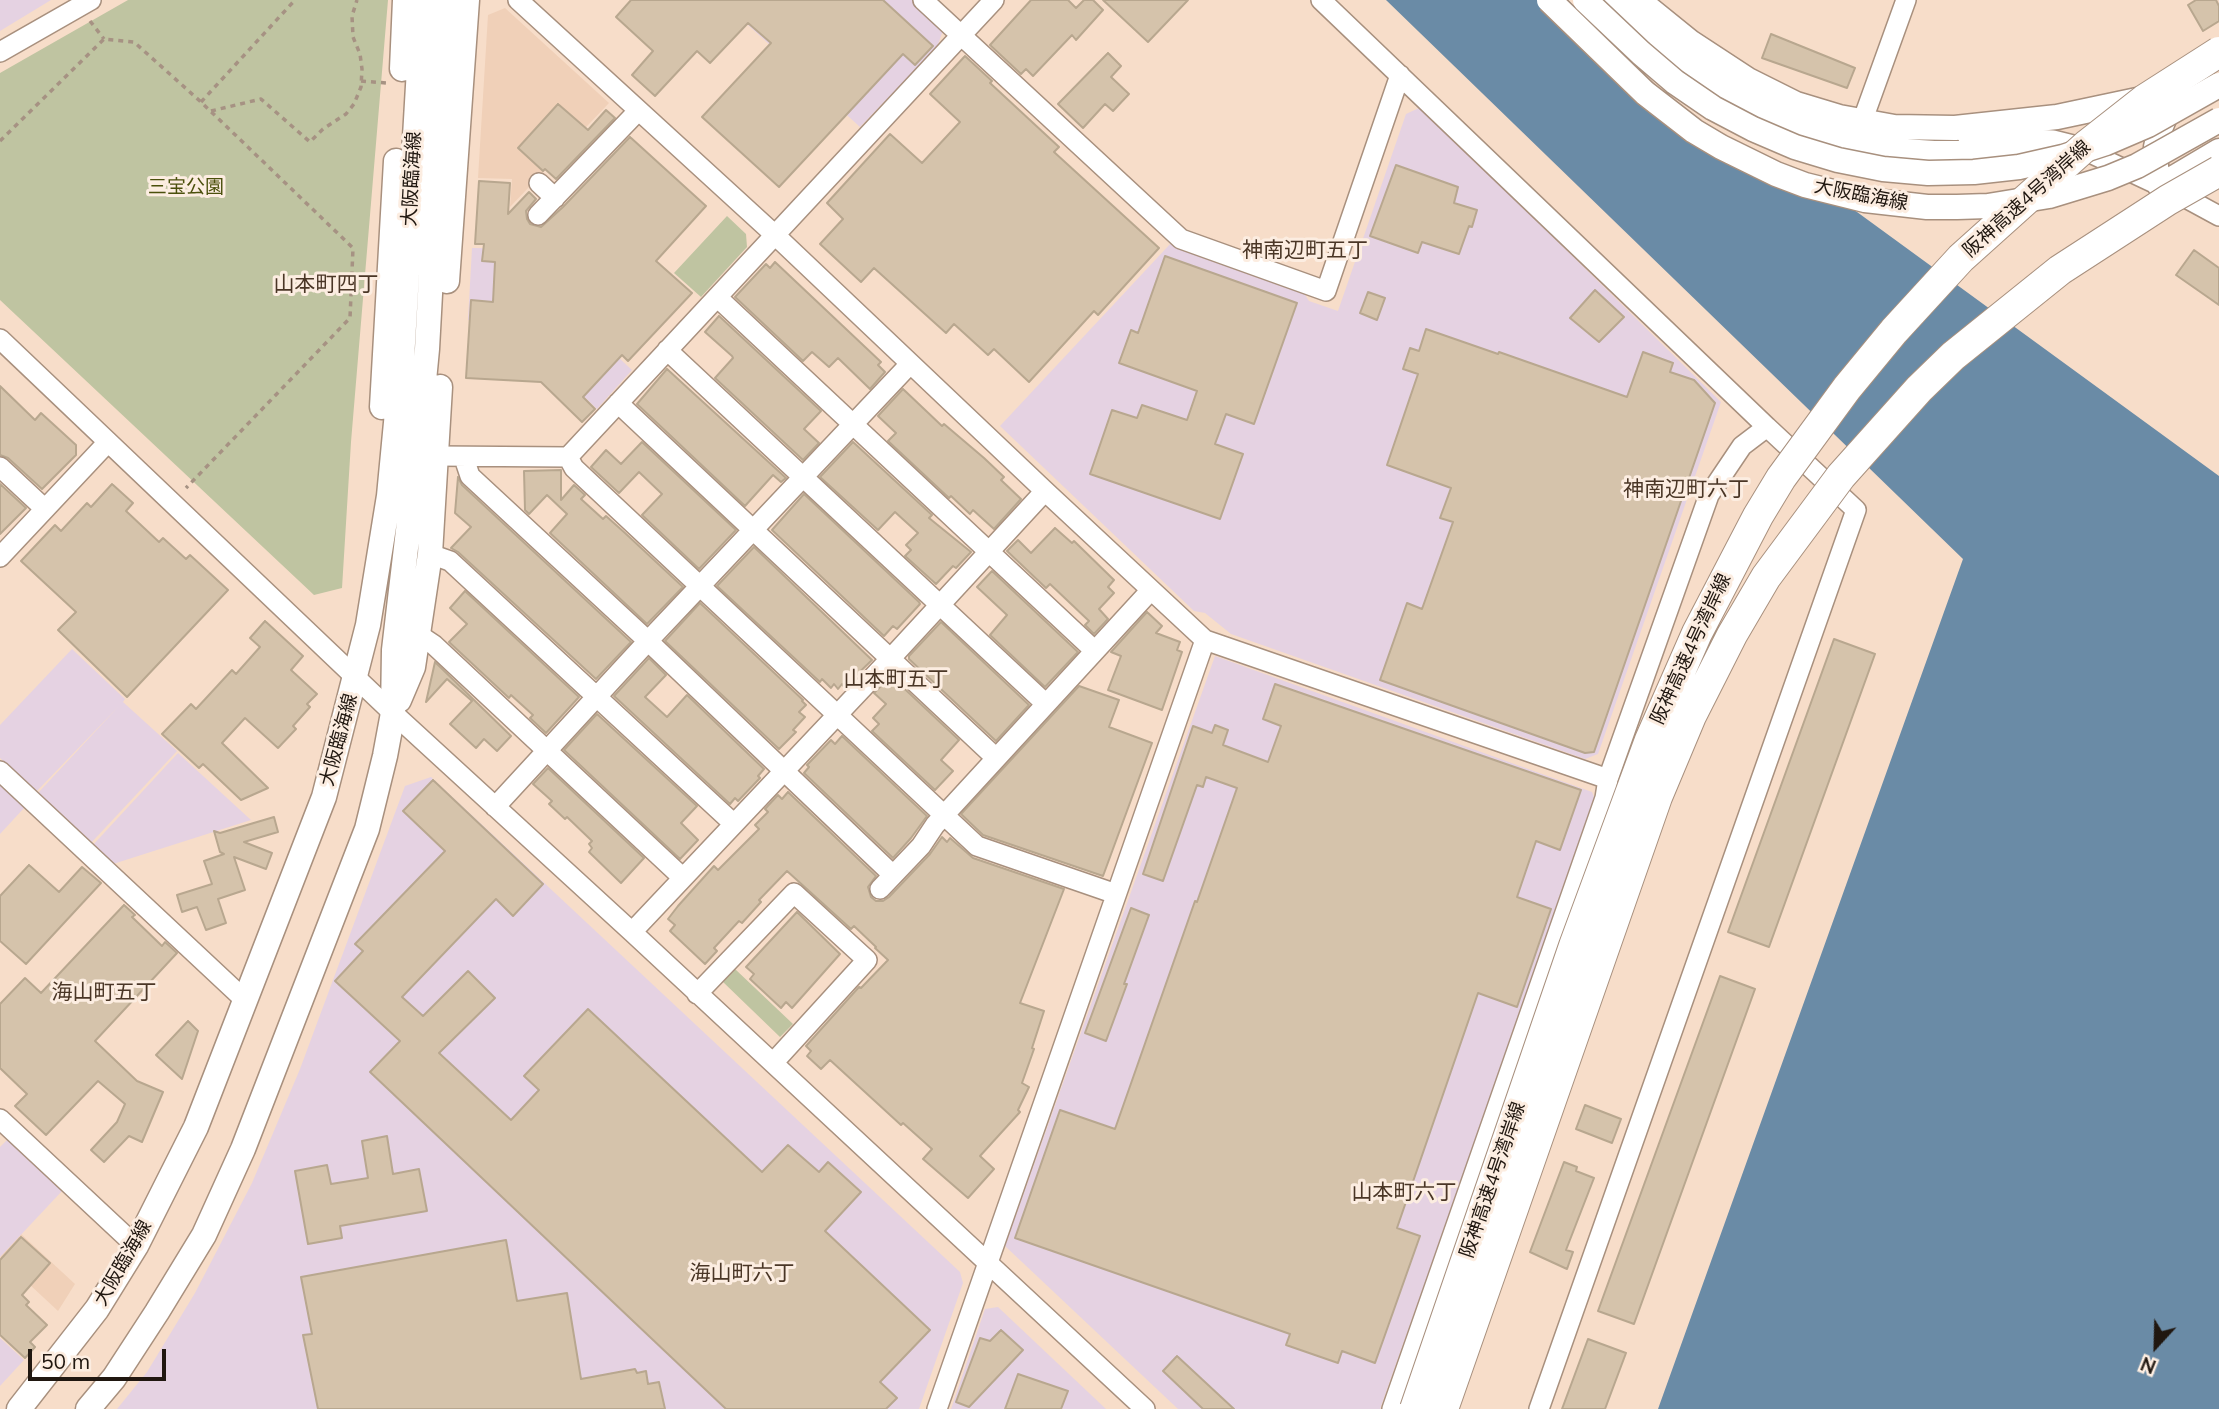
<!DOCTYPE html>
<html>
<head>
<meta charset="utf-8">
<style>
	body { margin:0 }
	#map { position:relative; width:2219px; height:1409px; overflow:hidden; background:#f7ddc9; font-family:Mulish,sans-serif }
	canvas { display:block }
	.north { position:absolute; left:2121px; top:1311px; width:70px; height:70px; -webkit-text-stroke:5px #fcede1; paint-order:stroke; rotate:202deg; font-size:19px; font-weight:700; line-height:28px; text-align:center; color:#201710 }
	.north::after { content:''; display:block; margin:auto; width:24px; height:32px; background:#201710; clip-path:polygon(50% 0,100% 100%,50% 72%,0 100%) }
	.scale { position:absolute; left:28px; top:1349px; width:138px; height:32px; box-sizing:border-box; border:4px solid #201710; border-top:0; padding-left:9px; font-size:21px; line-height:24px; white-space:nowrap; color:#201710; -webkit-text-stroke:5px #fcede1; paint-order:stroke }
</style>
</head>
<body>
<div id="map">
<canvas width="2219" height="1409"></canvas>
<div class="north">N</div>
<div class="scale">50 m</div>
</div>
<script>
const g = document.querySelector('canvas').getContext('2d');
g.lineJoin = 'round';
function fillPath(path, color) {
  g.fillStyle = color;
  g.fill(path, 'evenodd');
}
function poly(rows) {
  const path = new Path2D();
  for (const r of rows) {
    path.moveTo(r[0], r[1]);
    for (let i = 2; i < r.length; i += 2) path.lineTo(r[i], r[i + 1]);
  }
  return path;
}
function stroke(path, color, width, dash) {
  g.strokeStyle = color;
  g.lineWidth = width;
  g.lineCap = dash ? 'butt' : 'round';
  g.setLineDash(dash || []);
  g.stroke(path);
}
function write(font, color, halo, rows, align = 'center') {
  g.font = font + ' Mulish,"Noto Sans JP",sans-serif';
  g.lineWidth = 6;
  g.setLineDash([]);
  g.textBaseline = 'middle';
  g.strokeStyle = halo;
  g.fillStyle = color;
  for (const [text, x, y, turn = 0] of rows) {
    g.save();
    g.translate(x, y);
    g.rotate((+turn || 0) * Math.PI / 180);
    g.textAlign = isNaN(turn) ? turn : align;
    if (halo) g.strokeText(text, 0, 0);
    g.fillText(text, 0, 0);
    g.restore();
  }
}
fillPath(poly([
	[505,8,609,103,510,207,512,179,478,178,488,15],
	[21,1234,75,1284,58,1311,0,1257]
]), '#f0d0b8');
fillPath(poly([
	[0,0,51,0,0,31],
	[751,0,914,0,944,28,937,47,860,127,737,15],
	[1421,107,1721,402,1598,754,1585,759,1231,634,1205,613,1194,611,1000,426,1172,242,1302,290,1309,301,1338,311,1406,114],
	[472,248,540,249,540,285,632,370,597,409,535,349,535,326,468,320],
	[72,649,125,699,123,702,177,751,91,843,38,793,119,706,36,792,0,758,0,725],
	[1215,656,1592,792,1596,802,1380,1409,1178,1409,1005,1246],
	[178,753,251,820,113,864,92,846],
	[431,777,960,1272,963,1283,919,1409,117,1409,147,1372,195,1293,252,1183,300,1069,405,786],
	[0,784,25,807,0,834],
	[8,1139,63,1190,0,1257,0,1147],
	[998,1307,1106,1409,951,1409,985,1309],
	[0,1338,24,1360,0,1386]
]), '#e5d2e2');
fillPath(poly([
	[128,0,388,0,351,442,342,588,314,595,0,300,0,73],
	[727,216,746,234,747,247,701,297,674,273],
	[735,969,793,1024,780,1037,723,982]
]), '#bfc4a1');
fillPath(poly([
	[1386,0,1568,0,1669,98,1704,127,1820,185,2219,476,2219,1409,1658,1409,1963,559]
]), '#6a8ba6');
const building = poly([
	[631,0,883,0,933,46,915,65,903,54,779,187,702,117,771,43,748,23,710,63,697,51,655,96,632,75,653,51,616,17,631,0],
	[1031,0,1068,0,1076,8,1084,0,1093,0,1103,10,1076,40,1072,35,1033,76,1026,69,1021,74,990,45,1031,0],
	[1103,0,1188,0,1148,42,1103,0],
	[2196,0,2216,0,2219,6,2219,21,2203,31,2188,5,2196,0],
	[1771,34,1855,68,1847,88,1762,58,1771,34],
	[1108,53,1121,66,1111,77,1129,94,1113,111,1105,104,1083,128,1058,104,1108,53],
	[965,56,992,81,990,83,1059,147,1054,152,1159,248,1098,315,1094,311,1029,382,994,349,988,355,954,324,946,333,874,268,861,282,820,244,843,219,827,203,890,134,922,163,960,122,930,94,965,56],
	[558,104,588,130,606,110,615,118,556,179,545,169,543,171,518,148,558,104],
	[630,137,706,206,656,261,692,293,628,361,622,355,583,397,595,409,582,422,541,382,466,378,471,300,493,302,495,262,482,261,484,244,475,244,479,181,510,183,508,214,529,192,536,199,526,211,527,219,530,224,541,227,563,207,630,137],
	[1396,165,1458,187,1454,203,1477,210,1472,227,1469,226,1459,254,1422,242,1418,253,1370,236,1396,165],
	[2194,250,2219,268,2219,305,2176,275,2194,250],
	[1165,256,1297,303,1254,424,1226,414,1215,444,1243,454,1220,519,1090,474,1112,410,1137,418,1142,405,1187,420,1197,391,1119,363,1131,330,1138,333,1165,256],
	[775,262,881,362,878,365,885,372,870,389,838,358,829,367,812,352,803,361,735,297,766,264,770,268,775,262],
	[1595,290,1624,317,1599,342,1570,318,1595,290],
	[1368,292,1385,298,1377,320,1360,313,1368,292],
	[719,316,821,411,804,429,819,443,803,460,715,378,733,358,732,356,705,332,719,316],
	[1426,329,1498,354,1499,352,1627,397,1643,352,1673,363,1670,372,1694,380,1715,403,1594,752,1585,753,1380,680,1407,603,1422,609,1453,522,1440,518,1451,488,1387,465,1418,374,1403,369,1410,348,1419,351,1426,329],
	[667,369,786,478,781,482,773,475,745,506,637,404,667,369],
	[0,386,35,420,41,413,76,445,76,455,42,489,8,458,0,455,0,386],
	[903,389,942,426,944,424,984,458,1004,477,1001,480,1021,499,994,529,973,510,970,514,951,496,949,498,888,441,896,433,878,416,903,389],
	[642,442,736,530,699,569,642,515,662,494,639,472,619,493,591,467,606,450,621,464,642,442],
	[853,442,932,515,929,518,971,552,956,568,953,566,936,584,905,556,911,550,906,545,918,533,895,512,878,530,820,477,853,442],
	[561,470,561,500,574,485,585,495,581,499,603,519,606,516,625,533,683,587,647,624,550,533,567,514,547,495,529,514,525,510,524,471,561,470],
	[458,477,462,485,631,642,596,679,458,552,451,548,471,527,455,513,458,477],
	[0,484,26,508,0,534,0,484],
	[112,484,133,503,126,511,159,542,163,538,186,559,190,555,228,590,127,697,58,630,76,612,21,561,55,525,61,531,87,503,91,507,112,484],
	[804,494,919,602,920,604,897,629,893,626,884,636,772,530,804,494],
	[1055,528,1072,543,1074,541,1114,580,1108,587,1114,593,1099,609,1108,619,1094,634,1085,625,1089,621,1050,584,1046,588,1007,551,1018,540,1031,553,1055,528],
	[754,547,872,660,844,687,842,684,838,689,834,684,831,688,822,679,820,682,717,586,754,547],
	[992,571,1078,652,1045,687,990,635,1007,615,977,587,992,571],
	[465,591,579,697,546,733,530,718,533,715,511,695,509,698,449,642,467,624,450,608,465,591],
	[700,603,803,700,802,701,806,705,799,712,805,717,793,730,796,732,779,749,665,641,700,603],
	[1147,612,1162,626,1156,633,1180,642,1177,650,1182,652,1162,710,1108,690,1121,656,1111,652,1147,612],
	[265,621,303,656,291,670,317,694,307,704,310,707,293,726,296,729,278,748,245,718,222,743,268,788,241,800,203,764,199,768,162,734,191,704,196,709,232,670,236,674,260,647,250,638,265,621],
	[941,622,1029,705,996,741,909,659,909,656,941,622],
	[1834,639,1875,654,1769,947,1728,932,1834,639],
	[649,658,666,675,645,697,667,717,687,695,764,769,758,776,760,778,738,801,735,798,730,804,614,696,649,658],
	[435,662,511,736,497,751,484,739,476,748,450,724,472,701,447,679,426,702,435,662],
	[890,677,892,677,959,740,941,760,953,771,935,790,872,731,879,724,873,718,886,704,874,693,890,677],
	[1275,684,1581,790,1560,850,1536,841,1517,897,1551,909,1517,1007,1478,993,1397,1228,1420,1236,1375,1363,1342,1351,1338,1363,1286,1345,1290,1334,1015,1238,1060,1110,1115,1129,1195,901,1197,902,1237,788,1206,777,1203,787,1197,785,1163,881,1143,874,1193,726,1212,733,1215,725,1228,730,1223,745,1268,762,1281,726,1263,719,1275,684],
	[1079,686,1119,700,1109,727,1152,743,1103,876,983,835,961,814,1079,686],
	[597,714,697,806,681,823,698,840,680,859,564,750,597,714],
	[842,736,927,816,911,838,893,858,804,773,809,767,807,765,831,740,835,744,842,736],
	[548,768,644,858,621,883,589,852,592,848,589,844,592,841,567,817,565,819,549,804,552,801,533,784,548,768],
	[433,780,543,884,513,916,496,899,402,997,423,1016,468,971,495,998,439,1053,511,1120,539,1090,524,1076,588,1009,762,1172,788,1145,819,1172,828,1162,861,1192,825,1231,930,1330,880,1382,897,1398,886,1409,726,1409,370,1072,400,1041,335,981,363,951,355,944,445,851,403,811,433,780],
	[788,792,876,876,868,887,871,897,876,901,883,901,889,897,930,854,942,837,947,842,950,838,973,858,1064,889,1020,1003,1044,1011,1032,1048,1034,1049,1022,1083,1029,1087,1018,1110,1020,1112,980,1156,994,1169,968,1198,923,1159,932,1149,903,1123,901,1125,830,1060,821,1069,807,1056,811,1051,806,1046,859,987,861,988,888,960,875,948,876,947,854,926,851,929,787,871,759,900,761,902,742,923,739,921,714,948,717,951,705,964,670,931,675,925,668,919,678,906,714,866,718,870,759,829,755,825,768,812,765,809,778,795,782,799,788,792],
	[274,817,278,832,244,842,272,853,266,869,234,857,245,890,218,899,226,923,206,930,197,907,182,912,177,895,212,884,204,861,224,854,220,852,214,831,220,833,274,817],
	[29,865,59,892,82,867,101,883,26,964,0,941,0,896,29,865],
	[124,905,135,915,132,917,162,946,165,942,177,953,95,1041,137,1081,163,1092,142,1142,129,1136,104,1162,91,1150,117,1122,125,1104,98,1081,46,1135,15,1106,27,1094,0,1068,0,1004,25,978,41,993,124,905],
	[1131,908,1149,915,1124,984,1127,984,1106,1041,1085,1033,1131,908],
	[797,912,840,954,792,1008,786,1002,781,1008,750,979,754,974,746,967,797,912],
	[1720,976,1755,989,1634,1324,1598,1311,1720,976],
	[188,1021,198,1031,182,1079,156,1055,188,1021],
	[1585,1105,1621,1119,1612,1143,1576,1129,1585,1105],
	[387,1136,393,1174,419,1169,427,1211,340,1226,342,1238,308,1244,295,1171,327,1165,331,1184,368,1178,362,1141,387,1136],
	[1564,1162,1577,1167,1576,1171,1594,1178,1566,1250,1573,1252,1567,1269,1530,1252,1564,1162],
	[21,1237,50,1263,22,1295,29,1302,26,1305,47,1325,30,1342,35,1347,25,1358,0,1335,0,1260,21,1237],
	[506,1240,517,1301,567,1293,581,1379,635,1369,637,1373,646,1371,648,1384,659,1382,665,1409,318,1409,303,1335,312,1334,301,1277,506,1240],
	[1001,1330,1023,1350,969,1407,956,1402,980,1338,990,1341,1001,1330],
	[1588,1339,1626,1353,1605,1409,1562,1409,1588,1339],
	[1177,1356,1234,1409,1203,1409,1163,1371,1177,1356],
	[1018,1374,1068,1391,1061,1409,1005,1409,1018,1374]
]);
fillPath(building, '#d5c3ab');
stroke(building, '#b8a78f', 2);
const minor = poly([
	[518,0,775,235,1045,491,1205,640,1608,779],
	[923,0,1181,239,1326,291,1400,75],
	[1321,0,1767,427,1742,446,1709,495,1608,779,1605,798,1392,1409],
	[0,52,91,0],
	[1875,124,1862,122,1906,0],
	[1967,136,2053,140,2073,145,2184,197,2219,216],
	[539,183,555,198],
	[538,215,638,111],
	[717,297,1095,651],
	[0,339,393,713,632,932,1145,1409],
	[667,350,1046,704],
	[618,403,996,758],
	[436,456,568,457,994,0],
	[568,457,574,468,977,846,1116,894],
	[464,458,470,476,648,641,893,875],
	[0,467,45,509],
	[430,554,450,561,734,824],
	[0,557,108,442],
	[419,635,434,645,683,878],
	[0,771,246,1001],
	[495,807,648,641,910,364],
	[880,889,921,846,935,825,1151,590],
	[632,932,891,658,1045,491],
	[697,994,794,893,867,960,773,1063],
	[0,1119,136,1246],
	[937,1409,1205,640],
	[1539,1409,1856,510,1767,427]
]);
const major = poly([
	[1608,0,1674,56,1700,74,1754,106,1811,130,1872,146,1903,151,1934,153,1999,153,2055,155],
	[1638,0,1690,42,1748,80,1796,104,1839,117,1894,127,1955,128,2057,117,2142,99],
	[402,69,405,0],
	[2174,102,2168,109,2160,129,2156,147,2156,167,2160,186,2219,151],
	[447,281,467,0],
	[382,407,396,161],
	[399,700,413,667,430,554,440,387],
	[19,1409,97,1309,136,1246,196,1127,324,797,368,625,389,496,402,360,423,0],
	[88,1409,114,1378,157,1312,204,1235,243,1149,367,829,385,756,393,713,394,650,417,454,427,349,446,0]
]);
stroke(minor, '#a8907e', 22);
stroke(major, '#a8907e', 27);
stroke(poly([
	[90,21,104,39],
	[361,81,387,83],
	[201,102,295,0],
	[211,111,261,99,310,142,323,129,346,114,354,104,361,87,362,69,360,54,353,37,352,16,357,0],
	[0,141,104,39,134,42,201,102,353,248,350,318,186,488]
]), '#a69283', 3.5, [5, 5]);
stroke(minor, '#fff', 19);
stroke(major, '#fff', 24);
const majorBridge = poly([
	[1549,0,1645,93,1694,131,1721,147,1776,174,1805,185,1865,200,1927,207,1957,207,1988,206,2049,196,2108,178,2137,166,2219,120],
	[1585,0,1641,53,1675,82,1713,108,1753,129,1795,147,1838,160,1883,169,1928,173,1974,172,2019,167,2063,157,2106,143,2148,125,2219,85]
]);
const highwayBridge = poly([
	[1415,1409,1574,946,1650,740,1697,633,1758,516,1781,478,1847,388,1894,331,1961,258,2088,144,2144,100,2219,52],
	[1443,1409,1657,797,1691,716,1732,635,1766,577,1841,476,1919,389,1953,356,2060,270,2168,200,2219,171]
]);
stroke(majorBridge, '#a8907e', 27, []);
stroke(highwayBridge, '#a8907e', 32, []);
stroke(majorBridge, '#fff', 24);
stroke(highwayBridge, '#fff', 30);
write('19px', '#201710', '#fcede1', [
	["大阪臨海線",412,179,-87],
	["大阪臨海線",1861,195,11],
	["阪神高速4号湾岸線",2027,199,-42],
	["阪神高速4号湾岸線",1691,649,-65],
	["大阪臨海線",339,740,-75],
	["阪神高速4号湾岸線",1493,1180,-71],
	["大阪臨海線",123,1263,-60]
]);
write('19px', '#4b500c', '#fcede1', [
	["三宝公園",186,187]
]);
write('21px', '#4a3626', '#fcede1', [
	["神南辺町五丁",1305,251],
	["山本町四丁",326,285],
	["神南辺町六丁",1686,490],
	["山本町五丁",896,680],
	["海山町五丁",104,993],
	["山本町六丁",1404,1193],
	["海山町六丁",742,1274]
]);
</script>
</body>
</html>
